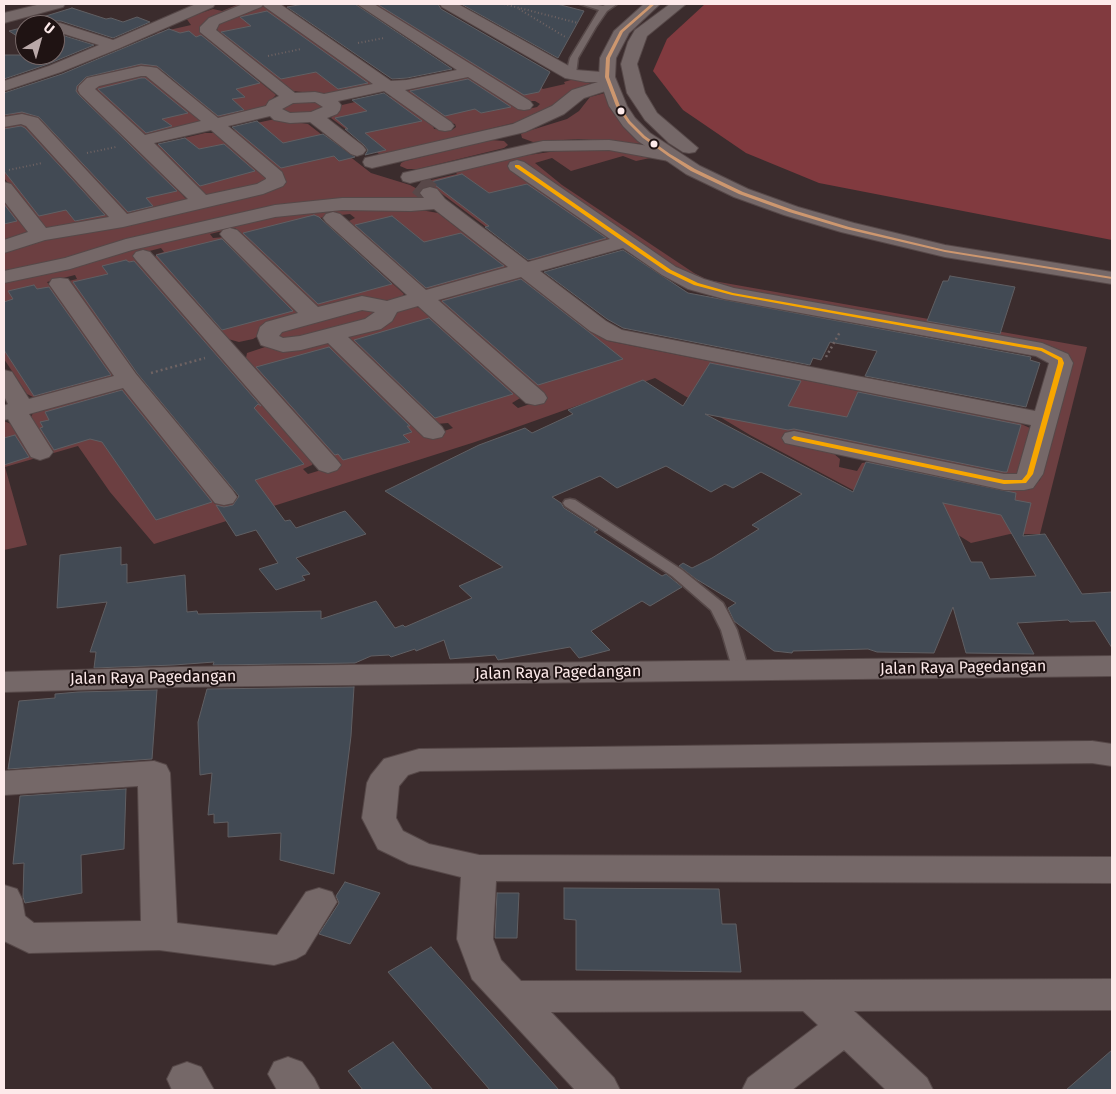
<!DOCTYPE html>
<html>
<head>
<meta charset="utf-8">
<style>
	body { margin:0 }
	#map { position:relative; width:1116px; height:1094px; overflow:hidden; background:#3b2c2d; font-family:"Fira Sans",sans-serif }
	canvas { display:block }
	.frame { position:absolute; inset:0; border:5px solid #fdeaea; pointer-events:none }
	.north { position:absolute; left:15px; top:15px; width:50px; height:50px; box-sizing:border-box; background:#1f1313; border:1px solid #786969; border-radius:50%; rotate:38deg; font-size:14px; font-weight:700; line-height:20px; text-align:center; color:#fdeaea }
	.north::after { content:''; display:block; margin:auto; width:18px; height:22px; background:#b9a8a8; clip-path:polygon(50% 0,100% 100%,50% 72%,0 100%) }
</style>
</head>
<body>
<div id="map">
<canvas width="1116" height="1094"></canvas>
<div class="frame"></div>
<div class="north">U</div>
</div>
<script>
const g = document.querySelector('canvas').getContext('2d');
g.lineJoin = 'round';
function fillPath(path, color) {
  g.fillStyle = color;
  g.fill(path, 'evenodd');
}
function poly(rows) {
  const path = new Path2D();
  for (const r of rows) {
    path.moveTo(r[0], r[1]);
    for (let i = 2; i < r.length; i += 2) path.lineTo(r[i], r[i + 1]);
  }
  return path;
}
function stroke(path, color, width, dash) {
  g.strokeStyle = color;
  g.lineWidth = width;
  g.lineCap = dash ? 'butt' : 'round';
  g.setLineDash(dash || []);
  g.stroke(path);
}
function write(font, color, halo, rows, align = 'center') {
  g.font = font + ' "Fira Sans",sans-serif';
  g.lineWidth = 4;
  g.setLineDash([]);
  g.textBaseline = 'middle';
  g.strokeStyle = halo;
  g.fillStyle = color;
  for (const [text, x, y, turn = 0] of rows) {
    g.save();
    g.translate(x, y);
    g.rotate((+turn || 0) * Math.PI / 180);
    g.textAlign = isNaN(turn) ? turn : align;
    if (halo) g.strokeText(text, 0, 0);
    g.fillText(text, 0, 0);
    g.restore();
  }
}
fillPath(poly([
	[239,4,249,4,221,14,201,26,200,33,276,95,264,107,221,118,216,117,164,72,157,69,83,85,187,200,134,214,126,214,39,120,11,117,4,119,4,116,39,106,42,90,146,61,178,44,156,33,191,25,186,18,213,9,222,11],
	[371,4,403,4,543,89,565,84,564,82,574,79,595,81,576,90,534,118,386,154,379,154,331,118,342,105,381,96,393,97,433,125,434,129,452,130,456,127,455,124,446,122,406,91,465,77,474,79,524,110,537,107,540,104,535,101,524,101],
	[260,6,269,7,374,84,329,95,293,91,217,31,218,24],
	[143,72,203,122,147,135,142,135,93,88],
	[605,93,644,144,579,139,533,142,522,138,521,134,525,132,567,119,579,111,590,97],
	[317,101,323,106,320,111,294,115,281,110,282,107,288,102],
	[275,119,308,124,371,173,410,185,421,191,423,195,420,199,353,200,4,273,4,251,31,243,274,188,233,131,238,127],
	[16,122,25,122,108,215,107,219,49,230,43,227,4,178,4,125],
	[205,133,215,133,267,177,268,182,211,196,204,195,155,145],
	[491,140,504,141,508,145,504,148,418,169,407,169,400,166,401,163,405,161],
	[570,149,613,150,655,157,636,161,623,156,571,171,552,158,535,163,562,185,694,273,708,280,1087,347,1040,534,1010,534,971,543,903,501,883,506,750,435,655,378,475,442,154,544,110,492,78,446,5,467,27,545,4,550,4,421,11,424,31,417,33,413,120,388,130,392,215,504,246,494,226,488,67,284,69,281,77,279,75,275,47,282,114,373,111,377,35,398,27,394,4,359,4,281,122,250,314,209,421,210,438,213,506,266,505,268,429,289,423,288,347,222,355,218,350,214,341,215,336,214,320,218,404,294,401,298,388,301,320,307,312,304,235,228,210,234,213,238,225,237,298,313,253,339,239,342,228,339,155,257,157,254,164,252,161,248,134,255,314,461,312,465,303,469,308,474,341,464,246,358,247,353,265,347,329,343,426,437,453,428,448,423,436,424,349,339,350,337,396,311,412,306,421,308,522,397,512,403,518,408,548,398,441,304,439,301,516,277,526,280,594,333,608,341,1019,423,1030,428,1020,471,1017,475,1006,476,791,432,785,442,833,453,840,459,839,467,857,471,862,463,874,461,1035,484,1040,480,1071,361,718,286,609,237,608,240,536,260,530,260,429,184,423,182,457,174,455,172,515,157],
	[4,199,29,232,24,237,4,243],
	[359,308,375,310,376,316,296,340,281,339,277,333]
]), '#6c3f41');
fillPath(poly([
	[705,4,1112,4,1112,240,819,183,746,153,683,110,653,71,667,39]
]), '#813a3f');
const building = poly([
	[304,4,355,4,452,69,407,78,392,79,287,7,304,4],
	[377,4,438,4,441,9,550,72,539,92,524,95,377,4],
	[461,4,557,4,584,11,558,58,461,4],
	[72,8,106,19,111,18,123,22,137,17,150,22,113,38,61,21,50,21,46,25,35,25,46,23,36,19,72,8],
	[267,11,368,83,338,89,316,72,281,79,221,32,251,26,240,17,267,11],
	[25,27,25,41,9,31,25,27],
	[169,29,180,33,189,31,196,37,201,35,260,83,236,89,245,97,232,99,244,110,218,116,157,66,141,64,86,77,77,86,76,91,79,95,177,191,146,198,153,206,128,212,39,117,22,112,4,115,4,93,62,74,169,29],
	[55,33,94,45,48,64,4,79,4,55,55,55,55,33],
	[141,78,145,78,188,113,162,119,172,126,146,133,98,89,141,78],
	[468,79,511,107,481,113,475,109,445,116,410,91,468,79],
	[384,93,422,121,365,133,386,150,365,155,368,150,364,145,345,129,348,129,335,118,367,111,352,100,384,93],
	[257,121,283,143,323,134,355,157,339,161,334,156,281,168,232,127,257,121],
	[21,126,25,128,105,215,75,221,66,210,39,216,4,171,4,129,21,126],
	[185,138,199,149,224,144,255,171,200,186,158,144,185,138],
	[462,174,489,193,527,184,606,238,528,260,485,227,489,226,431,182,462,174],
	[4,204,17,221,4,224,4,204],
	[314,215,319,217,392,284,318,304,243,233,314,215],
	[392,216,424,242,461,233,504,266,426,288,355,225,392,216],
	[221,239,222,239,293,311,222,330,156,255,221,239],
	[623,250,688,293,1031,357,1030,360,1040,363,1026,407,865,376,877,351,830,342,821,360,813,358,810,365,623,328,607,319,544,272,623,250],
	[126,260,129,262,134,261,261,406,258,404,254,408,304,464,255,480,285,521,290,520,296,528,345,511,366,534,296,558,310,574,302,576,305,580,276,590,259,569,278,563,256,530,236,536,216,505,224,507,233,505,239,496,137,373,73,282,108,274,102,266,126,260],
	[950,276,1015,287,1000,334,927,321,943,281,948,281,950,276],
	[521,279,589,332,623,359,538,385,442,301,521,279],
	[34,285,37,289,49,287,111,375,34,396,4,350,4,302,13,299,8,291,34,285],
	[429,318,513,394,435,418,354,340,429,318],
	[329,347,410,426,407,426,412,432,403,435,410,442,343,460,338,454,335,455,256,367,329,347],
	[710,363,801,381,788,406,847,417,858,392,1021,425,1007,472,1004,472,794,429,788,430,705,414,853,492,866,462,1016,493,1015,500,1031,503,1023,536,1045,534,1082,594,1112,592,1112,648,1095,621,1070,622,1068,620,1017,623,1034,654,966,653,953,607,934,653,877,652,868,649,793,651,792,653,774,651,734,621,728,608,736,603,696,579,679,566,683,563,692,568,712,558,759,529,752,525,802,494,761,472,733,488,725,484,711,492,666,466,617,488,600,476,552,497,561,503,564,508,598,530,594,532,662,576,666,574,682,587,650,606,642,601,591,631,610,650,579,658,570,647,498,660,495,655,450,659,444,640,416,651,415,649,391,657,389,655,371,656,355,663,213,665,214,662,174,665,94,668,96,652,90,652,107,602,57,608,60,555,121,547,121,565,127,564,127,583,185,575,187,612,197,611,198,614,321,611,321,619,376,601,395,628,403,625,405,627,472,598,459,586,503,567,385,491,479,445,525,428,532,433,573,414,568,410,643,380,683,406,710,363],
	[943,503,1001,515,1036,576,990,579,982,562,971,562,943,503],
	[122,390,212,502,156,520,102,442,90,439,54,450,40,428,43,427,40,422,49,420,45,412,122,390],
	[15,435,29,457,4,465,4,438,15,435],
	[354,687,351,736,334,874,280,860,281,833,228,837,228,822,214,823,214,814,208,815,212,773,200,775,198,722,207,689,354,687],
	[157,690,152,759,8,769,19,701,55,698,55,694,78,692,157,690],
	[126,789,124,849,81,855,82,893,25,903,23,897,24,863,13,864,20,796,126,789],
	[345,882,380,893,350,944,319,934,339,903,336,896,345,882],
	[564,888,719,889,722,924,736,924,741,972,576,970,576,920,564,919,564,888],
	[497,893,519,893,517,938,495,938,497,893],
	[431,947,496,1019,559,1090,490,1090,388,972,431,947],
	[393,1042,416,1070,433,1090,363,1090,348,1071,393,1042],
	[1112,1050,1112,1090,1066,1090,1112,1050]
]);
fillPath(building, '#424a54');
stroke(building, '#605f63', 1);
stroke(poly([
	[419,184,430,193]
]), '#584849', 22, [22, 11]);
const lane = poly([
	[580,4,593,4,603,6,607,4,617,4,607,11,596,27,578,58,576,74,571,77,566,74,570,58,599,10,580,4],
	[570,499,575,500,682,570,723,603,737,630,749,671,747,675,741,677,735,675,733,671,721,630,711,610,672,576,565,506,563,503,565,500,570,499]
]);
const street = poly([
	[41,4,65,4,63,7,4,23,4,13,41,4],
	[196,4,215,4,213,7,120,48,61,72,4,91,4,81,49,66,99,45,55,31,55,25,48,25,50,23,60,23,113,40,196,4],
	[243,4,280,4,391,81,407,80,457,70,357,4,374,4,530,101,533,105,530,109,524,110,518,109,468,77,405,90,451,122,454,126,451,130,445,131,439,130,384,91,338,101,341,105,340,110,337,114,327,118,363,146,366,150,363,154,357,156,351,154,310,122,290,123,274,120,270,116,228,126,282,172,286,182,283,186,263,194,123,227,45,240,4,253,4,240,28,232,4,201,4,182,11,184,46,228,109,217,26,126,21,124,4,127,4,117,22,114,38,118,127,214,188,199,80,94,78,90,79,86,87,78,141,66,151,67,157,68,218,118,266,106,269,101,279,96,200,32,200,27,209,18,243,4],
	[263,5,265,7,373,84,324,94,315,92,295,93,216,30,219,24,261,7,263,5],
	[141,76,146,76,201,121,145,135,95,89,99,86,141,76],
	[315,102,323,107,311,112,290,113,282,109,293,103,315,102],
	[211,130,266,178,266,179,257,184,206,195,154,143,211,130],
	[440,4,458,4,576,70,613,73,615,77,613,80,617,84,615,88,584,98,564,114,525,132,372,168,365,166,363,162,365,158,513,124,552,106,572,90,598,82,586,82,565,78,442,7,440,4],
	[609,140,669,149,676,151,678,155,676,159,669,161,609,150,543,151,410,183,403,181,401,177,403,173,543,141,609,140],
	[517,160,524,162,676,267,704,279,734,288,1042,343,1068,354,1073,363,1043,474,1033,488,1024,490,1004,490,785,443,782,438,785,433,794,431,1004,474,1017,474,1031,425,607,340,590,331,521,277,438,300,544,393,547,398,544,403,535,405,526,403,418,306,397,312,392,321,381,329,348,337,442,427,445,432,442,437,433,439,424,437,328,343,301,350,283,352,261,345,257,336,260,327,266,322,298,313,223,238,220,234,223,230,230,228,237,230,318,307,362,296,387,301,407,295,326,222,323,218,326,214,333,212,340,214,426,290,508,267,434,209,411,211,342,210,275,217,132,250,70,269,4,283,4,271,65,258,126,239,275,205,342,198,424,198,420,193,423,189,430,187,437,189,445,199,528,262,610,239,510,170,508,166,510,162,517,160],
	[623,248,662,275,688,289,724,299,1036,356,1049,363,1035,411,622,330,606,321,540,271,623,248],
	[362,310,375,312,365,319,300,336,283,338,279,336,282,332,362,310],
	[143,250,150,252,337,460,341,465,337,470,328,473,319,470,136,260,133,256,136,252,143,250],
	[60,278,68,279,136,374,233,491,237,497,233,503,224,505,215,503,123,388,29,414,53,452,49,457,40,460,31,457,8,419,4,420,4,406,8,404,4,396,4,370,12,372,29,399,114,376,49,284,52,279,60,278],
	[1092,741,1112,744,1112,766,1092,763,420,771,408,775,399,786,396,818,403,831,429,844,479,855,1112,857,1112,883,496,881,493,939,501,960,521,981,1112,979,1111,1010,854,1011,927,1078,933,1090,886,1090,844,1050,792,1090,742,1090,748,1078,818,1025,803,1011,551,1012,614,1078,620,1090,575,1090,472,979,457,939,461,877,409,864,378,849,362,818,367,783,371,775,384,759,419,749,1092,741],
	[154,761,166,765,170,773,177,923,277,935,306,892,319,888,332,892,337,902,305,954,296,959,274,965,159,950,29,953,4,941,4,885,17,889,22,899,25,916,34,923,141,921,138,786,4,795,4,771,154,761],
	[288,1057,302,1062,314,1078,320,1090,277,1090,268,1074,274,1062,288,1057],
	[187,1062,201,1067,214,1090,172,1090,167,1079,173,1067,187,1062]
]);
const secondary = poly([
	[644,4,660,4,629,33,616,58,615,77,627,106,635,118,650,133,700,166,748,189,798,207,854,223,945,245,1112,272,1112,284,945,257,841,232,784,215,734,197,686,174,638,141,623,126,609,106,599,77,600,58,614,31,644,4],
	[670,4,686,4,647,36,637,64,645,93,657,113,698,148,695,152,689,153,683,152,669,143,645,120,627,93,621,64,628,42,635,30,670,4],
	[1112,656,1112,676,179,687,4,692,4,672,179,667,1112,656]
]);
stroke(lane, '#564848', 3);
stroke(street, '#564848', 2);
stroke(secondary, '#564848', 2);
stroke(poly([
	[504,4,578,23],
	[519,9,567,38],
	[358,43,384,38],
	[268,56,301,49],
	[87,153,116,147],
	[9,170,42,163]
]), '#6f6363', 2, [1, 2.5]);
stroke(poly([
	[826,357,840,332],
	[151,373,205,358]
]), '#6f6363', 2.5, [2, 3]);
fillPath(lane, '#756868');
fillPath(street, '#756868');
fillPath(secondary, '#756868');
fillPath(poly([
	[651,4,655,4,623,32,610,58,609,77,620,106,630,121,645,136,670,154,695,169,743,192,793,210,849,227,945,250,1112,277,1112,279,945,252,846,229,789,212,739,194,691,171,668,156,643,138,628,123,616,106,605,77,606,58,620,31,651,4]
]), '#cd976f');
fillPath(poly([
	[515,165,519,165,671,270,698,283,733,293,1042,348,1062,358,1064,363,1033,474,1026,483,1004,484,794,440,791,438,794,436,1004,480,1022,480,1027,474,1058,363,1058,360,1041,351,732,295,694,285,667,272,515,167,515,165]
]), '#f7a600');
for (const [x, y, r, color] of [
	[621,111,4.5,"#fdeaea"],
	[654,144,4.5,"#fdeaea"]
]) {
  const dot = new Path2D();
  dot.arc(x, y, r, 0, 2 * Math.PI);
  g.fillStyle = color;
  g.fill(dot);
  stroke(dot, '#1f1313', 2);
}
write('16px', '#fdeaea', '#1f1313', [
	["Jalan Raya Pagedangan",963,668,-1],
	["Jalan Raya Pagedangan",558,673,-1],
	["Jalan Raya Pagedangan",153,678,-1]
]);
</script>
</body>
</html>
